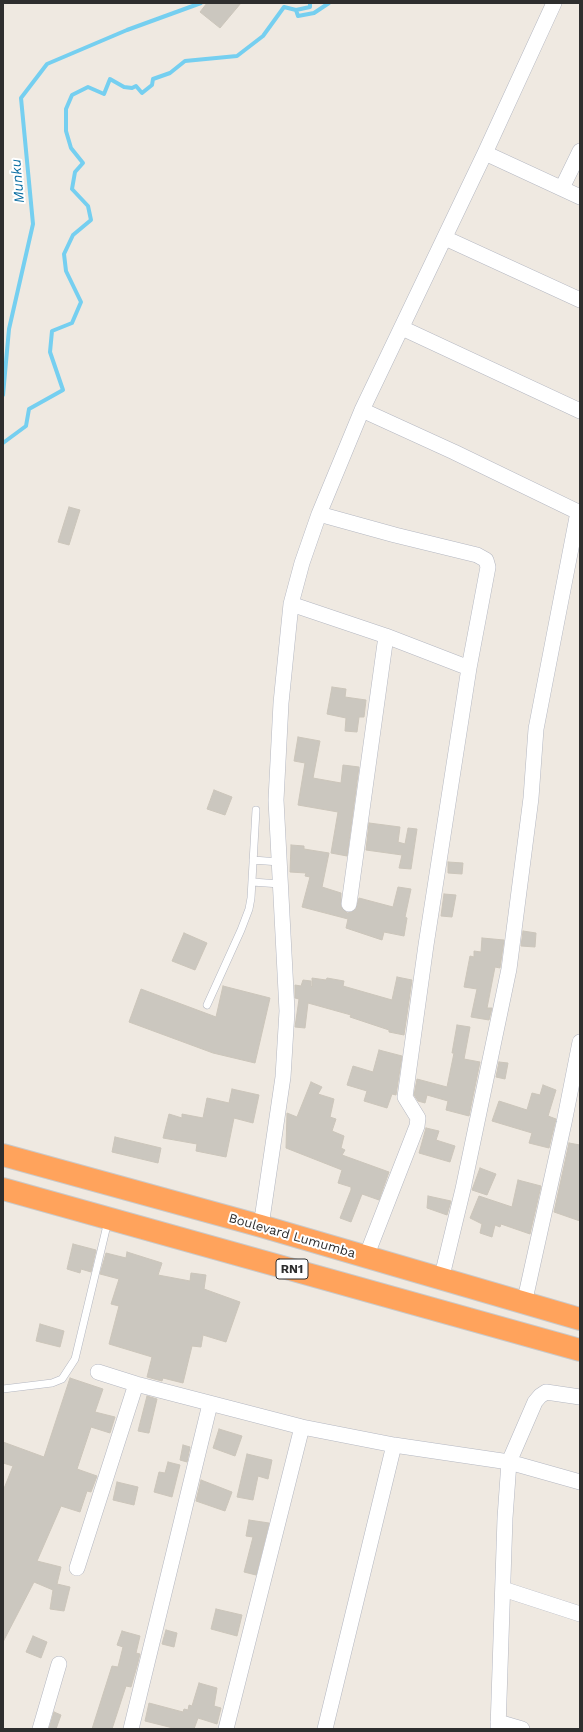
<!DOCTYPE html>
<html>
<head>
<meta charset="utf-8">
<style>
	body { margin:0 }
	#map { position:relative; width:583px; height:1732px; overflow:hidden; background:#efe9e1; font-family:"Work Sans",sans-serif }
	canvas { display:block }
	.frame { position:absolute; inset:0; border:4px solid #2e2e2e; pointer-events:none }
</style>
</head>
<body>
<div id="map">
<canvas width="583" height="1732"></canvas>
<div class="frame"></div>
</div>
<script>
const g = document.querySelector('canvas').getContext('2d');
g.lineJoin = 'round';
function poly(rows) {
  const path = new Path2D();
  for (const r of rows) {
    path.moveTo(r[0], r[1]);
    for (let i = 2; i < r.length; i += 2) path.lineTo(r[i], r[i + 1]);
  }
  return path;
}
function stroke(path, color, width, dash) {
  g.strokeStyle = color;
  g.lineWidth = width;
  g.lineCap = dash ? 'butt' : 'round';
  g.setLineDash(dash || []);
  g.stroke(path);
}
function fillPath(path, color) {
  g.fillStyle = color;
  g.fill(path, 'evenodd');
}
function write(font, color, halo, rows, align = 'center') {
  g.font = font + ' "Work Sans",sans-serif';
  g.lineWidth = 4;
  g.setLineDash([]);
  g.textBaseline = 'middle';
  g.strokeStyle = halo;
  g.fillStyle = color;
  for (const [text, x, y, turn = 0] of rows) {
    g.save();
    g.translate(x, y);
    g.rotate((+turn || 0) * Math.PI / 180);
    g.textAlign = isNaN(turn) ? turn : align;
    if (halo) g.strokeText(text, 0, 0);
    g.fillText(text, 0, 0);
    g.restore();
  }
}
stroke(poly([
	[296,10,298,16,314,13,329,3],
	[3,395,9,329,33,224,21,98,47,64,127,30,201,3],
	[3,443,26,426,29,409,63,390,50,352,52,331,72,323,81,302,66,271,64,254,73,235,91,220,88,206,72,189,75,172,83,163,71,148,66,131,66,109,72,95,88,87,104,94,110,79,124,87,132,88,136,86,142,93,152,85,153,79,170,73,185,61,237,56,263,36,284,7,296,10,310,7,310,3]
]), '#75cff0', 4);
const building = poly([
	[207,3,241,3,220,28,200,12,207,3],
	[69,507,80,510,69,545,58,542,69,507],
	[332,687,346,689,345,697,366,700,364,717,359,717,357,732,345,731,346,718,327,714,332,687],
	[298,737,320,741,313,778,341,783,343,765,359,767,347,856,331,853,338,812,298,805,305,763,294,761,298,737],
	[214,790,232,797,225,815,207,809,214,790],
	[369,823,400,827,398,842,405,844,408,828,417,829,411,869,399,868,402,855,366,850,369,823],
	[291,845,304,846,304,849,329,853,322,887,341,893,341,907,347,913,352,912,356,909,359,898,393,907,398,887,411,889,405,917,407,918,404,936,384,932,382,940,346,928,348,919,302,907,310,877,305,876,306,873,290,872,291,845],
	[448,862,463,863,462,874,448,873,448,862],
	[444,894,456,895,452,917,441,916,444,894],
	[523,931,536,933,535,947,521,946,523,931],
	[184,933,207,943,195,970,172,961,184,933],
	[482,938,504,940,500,968,495,967,487,1008,492,1008,489,1020,471,1017,477,989,464,987,470,956,474,957,474,951,481,952,482,938],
	[397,977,412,980,404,1035,389,1032,389,1030,350,1017,351,1015,308,1003,305,1028,295,1027,299,999,295,998,295,985,301,986,303,980,311,981,311,986,312,987,312,978,326,980,327,978,344,981,343,986,392,1000,397,977],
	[223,986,270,998,255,1063,213,1053,129,1022,141,989,216,1017,223,986],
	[457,1025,470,1027,464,1059,480,1062,469,1116,446,1110,448,1101,427,1095,425,1103,418,1101,414,1095,417,1079,447,1087,454,1053,452,1053,457,1025],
	[379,1050,402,1056,396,1095,392,1094,387,1108,364,1101,367,1091,347,1085,353,1066,373,1072,379,1050],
	[499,1062,508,1063,505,1079,496,1077,499,1062],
	[311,1082,322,1087,318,1094,334,1099,330,1117,336,1119,332,1131,344,1136,341,1148,345,1150,342,1155,389,1172,379,1200,362,1194,351,1222,340,1218,351,1190,351,1187,338,1183,342,1170,286,1148,287,1113,297,1117,311,1082],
	[543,1085,556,1090,548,1116,556,1119,549,1148,529,1143,532,1133,492,1121,499,1101,527,1110,532,1093,540,1095,543,1085],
	[232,1089,259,1095,253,1123,234,1118,226,1157,196,1151,197,1144,163,1138,169,1114,182,1118,182,1114,203,1118,207,1098,229,1103,232,1089],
	[426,1128,439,1131,436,1140,455,1146,450,1162,419,1153,426,1128],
	[115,1137,161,1148,158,1163,112,1152,115,1137],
	[569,1143,580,1145,580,1221,554,1212,569,1143],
	[480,1168,496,1174,487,1195,472,1190,480,1168],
	[518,1180,541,1186,530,1234,501,1224,500,1227,495,1225,492,1237,480,1233,482,1224,470,1218,479,1196,512,1207,518,1180],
	[428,1196,451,1201,447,1215,427,1208,428,1196],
	[73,1244,96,1250,91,1272,81,1269,80,1273,67,1269,73,1244],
	[127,1252,162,1263,158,1275,190,1281,191,1273,206,1275,204,1289,240,1302,226,1342,203,1335,201,1347,192,1346,183,1383,163,1378,162,1381,147,1377,152,1357,109,1344,119,1306,111,1304,119,1279,100,1274,106,1253,126,1258,127,1252],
	[40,1324,64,1331,60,1347,36,1341,40,1324],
	[70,1378,103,1389,95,1412,115,1417,110,1433,91,1427,77,1469,97,1476,91,1492,87,1491,80,1512,61,1506,37,1561,61,1567,57,1584,70,1587,64,1611,50,1609,53,1590,34,1582,3,1642,3,1491,13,1466,3,1463,3,1442,44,1457,70,1378],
	[147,1396,157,1399,149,1433,148,1433,138,1431,147,1396],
	[219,1429,242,1436,235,1456,213,1448,219,1429],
	[183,1445,190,1447,187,1462,180,1460,183,1445],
	[247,1454,272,1460,268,1479,258,1476,253,1500,237,1497,247,1454],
	[168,1462,180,1465,172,1497,154,1492,159,1472,165,1473,168,1462],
	[201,1480,232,1492,225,1511,196,1501,201,1480],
	[117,1482,138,1487,134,1505,113,1500,117,1482],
	[249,1520,269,1523,256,1575,244,1572,253,1537,246,1536,249,1520],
	[216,1609,242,1615,237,1636,211,1629,216,1609],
	[166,1630,177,1633,174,1647,162,1644,166,1630],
	[122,1631,140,1636,136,1653,140,1654,137,1666,131,1687,126,1686,112,1729,92,1729,112,1666,118,1667,123,1647,117,1645,122,1631],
	[33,1636,47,1642,41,1658,26,1652,33,1636],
	[199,1683,217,1688,214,1706,221,1708,217,1724,198,1718,194,1729,177,1729,145,1721,149,1703,183,1712,184,1709,188,1710,189,1705,192,1706,199,1683],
	[54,1712,61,1715,56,1729,49,1729,54,1712]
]);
fillPath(building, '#cbc7bf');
stroke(building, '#cbc5ba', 1);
const lane = poly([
	[253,860,279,862],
	[252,882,280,884],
	[207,1005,241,930,249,909,251,898,256,810],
	[3,1389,52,1383,62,1379,75,1359,108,1221]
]);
const street = poly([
	[485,153,580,197],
	[562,188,580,151],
	[445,238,580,300],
	[402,328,580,411],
	[362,410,454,452,580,513],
	[319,514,395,535,477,555,486,560,488,567,469,668,426,945,405,1097,418,1118,417,1126,366,1257],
	[291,604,386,636,469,668],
	[349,904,386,636],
	[261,1226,283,1077,287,1011,276,800,281,703,291,604,302,563,319,514,362,410,485,153,554,3],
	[441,1280,463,1189,509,969,531,798,536,729,578,512],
	[524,1304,564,1123,580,1042],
	[98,1372,136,1384,302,1427,394,1445,509,1462,580,1482],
	[77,1568,136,1384],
	[503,1589,580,1614],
	[498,1722,522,1729],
	[40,1729,59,1664],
	[131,1729,210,1404],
	[226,1729,302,1427],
	[325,1729,394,1445],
	[498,1729,505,1518,509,1462,535,1402,540,1396,546,1392,580,1397]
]);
const highway = poly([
	[3,1155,261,1226,580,1319],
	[3,1189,580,1350]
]);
stroke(lane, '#b4b7c1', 8);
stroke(street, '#b4b7c1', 16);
stroke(highway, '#c9c9c9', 24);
stroke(lane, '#fff', 7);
stroke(street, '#fff', 15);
stroke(highway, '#ffa35c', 22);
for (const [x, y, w] of [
	[292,1269,32]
]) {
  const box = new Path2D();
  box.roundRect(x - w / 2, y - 10, w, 20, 3);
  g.fillStyle = '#fff';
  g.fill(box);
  stroke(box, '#2e2e2e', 1);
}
write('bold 12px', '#2e2e2e', null, [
	["RN1",292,1269]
]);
write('13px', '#2e2e2e', '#fff', [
	["Boulevard Lumumba",292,1236,16]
]);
write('italic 14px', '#0d6fa3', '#fff', [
	["Munku",18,181,-95]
]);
</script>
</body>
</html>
